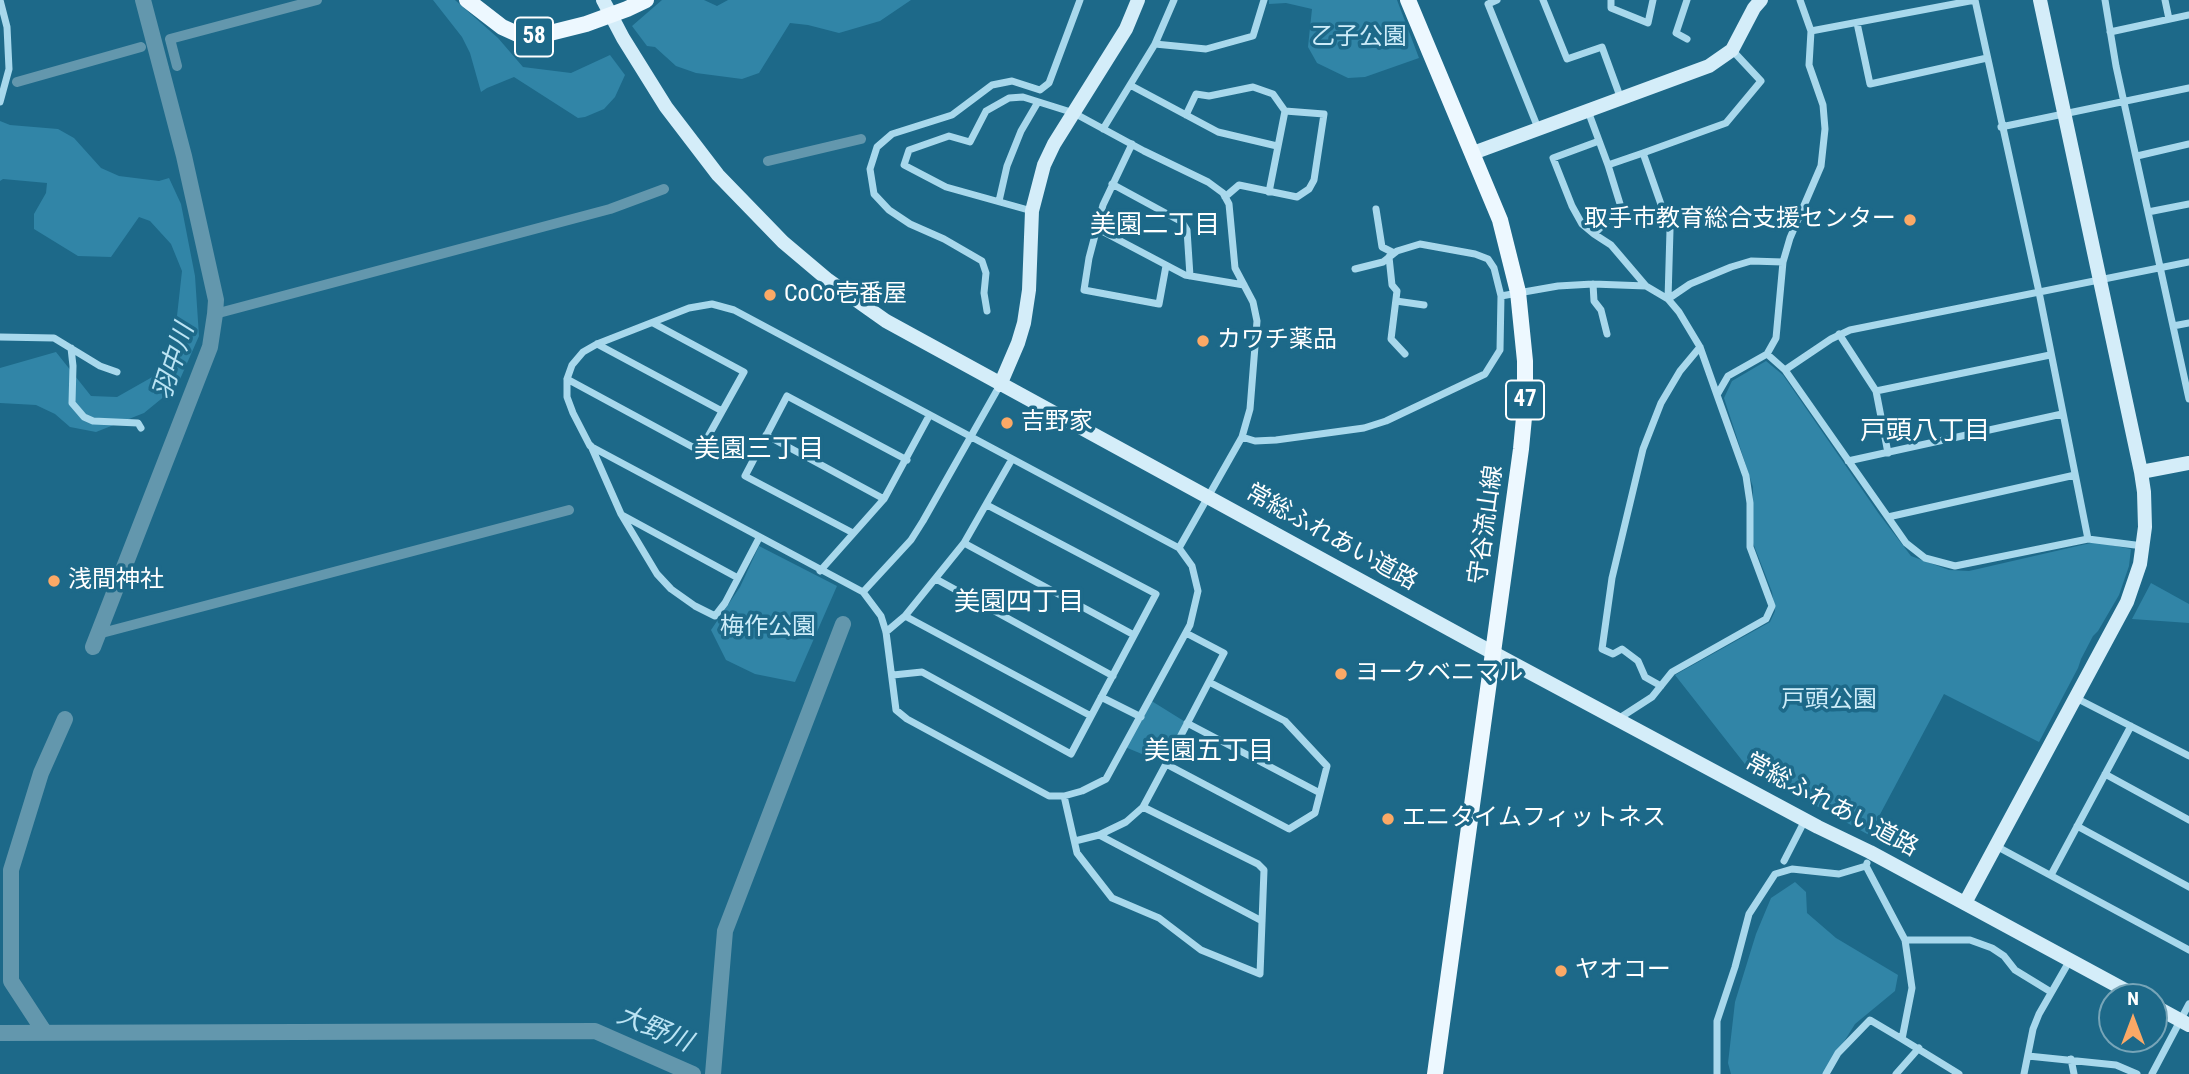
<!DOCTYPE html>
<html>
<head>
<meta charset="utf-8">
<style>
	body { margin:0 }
	#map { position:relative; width:2189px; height:1074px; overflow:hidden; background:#1d6989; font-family:"Roboto Condensed",sans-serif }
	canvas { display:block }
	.north { position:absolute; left:2098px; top:983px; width:70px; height:70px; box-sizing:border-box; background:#1d6989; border:2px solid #77a5b8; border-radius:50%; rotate:0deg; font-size:19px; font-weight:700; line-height:28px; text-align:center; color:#fff }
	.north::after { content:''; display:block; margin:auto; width:24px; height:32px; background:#fba966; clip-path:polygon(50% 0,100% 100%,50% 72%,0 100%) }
</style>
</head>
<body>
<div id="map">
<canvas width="2189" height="1074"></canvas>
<div class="north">N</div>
</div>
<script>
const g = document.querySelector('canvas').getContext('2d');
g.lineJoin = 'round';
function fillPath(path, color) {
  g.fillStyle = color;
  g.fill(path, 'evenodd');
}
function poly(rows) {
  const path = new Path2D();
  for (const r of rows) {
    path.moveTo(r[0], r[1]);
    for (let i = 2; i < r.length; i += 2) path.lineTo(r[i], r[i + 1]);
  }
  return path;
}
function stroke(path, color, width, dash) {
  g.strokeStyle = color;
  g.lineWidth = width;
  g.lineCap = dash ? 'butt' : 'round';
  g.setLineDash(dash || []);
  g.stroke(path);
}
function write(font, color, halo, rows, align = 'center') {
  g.font = font + ' "Roboto Condensed","Noto Sans JP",sans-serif';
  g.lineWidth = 7;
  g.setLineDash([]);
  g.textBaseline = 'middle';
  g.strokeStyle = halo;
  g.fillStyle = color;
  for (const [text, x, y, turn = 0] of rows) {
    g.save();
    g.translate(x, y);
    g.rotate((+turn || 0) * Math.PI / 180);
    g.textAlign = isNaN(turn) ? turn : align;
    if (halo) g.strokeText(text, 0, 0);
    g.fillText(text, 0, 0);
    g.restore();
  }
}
fillPath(poly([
	[433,0,455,0,498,38,523,67,571,73,610,55,625,75,615,97,604,109,585,117,578,118,514,77,487,88,481,92,470,53,462,37],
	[662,0,704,0,717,6,728,0,911,0,880,21,839,33,808,25,790,23,759,73,742,79,696,73,676,66,655,47,647,46,632,26],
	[1269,0,1397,0,1419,58,1365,77,1348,78,1317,63,1308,47,1312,9,1286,3,1269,4],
	[0,121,10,125,58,129,74,138,101,168,119,176,159,181,169,178,181,204,195,276,199,336,177,386,144,413,96,432,70,427,55,414,36,405,0,403,0,368,56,352,91,396,117,397,177,363,177,316,182,271,171,244,150,221,139,217,111,257,78,256,34,229,34,214,46,193,47,183,3,179,0,181],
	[1766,361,1783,375,1879,514,1911,556,1949,570,1969,571,2095,542,2131,549,2129,566,2119,595,2098,631,2093,636,2081,659,2078,668,2039,742,1944,694,1869,835,1748,768,1675,675,1770,622,1775,611,1772,592,1753,543,1753,487,1724,398,1732,381],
	[759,546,837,586,795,682,755,674,726,660,711,630,740,587],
	[2151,583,2189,604,2189,623,2132,619],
	[1150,700,1187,723,1166,764,1125,747],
	[1795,882,1806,892,1807,913,1836,938,1898,975,1895,991,1855,1024,1832,1061,1828,1074,1731,1074,1728,1063,1735,1002,1756,934,1771,898]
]), '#3185a7');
stroke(poly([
	[153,43,154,43],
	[177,66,170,39,317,0],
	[160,69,164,69],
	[17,82,141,47],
	[768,161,861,139],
	[215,314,610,209,664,189],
	[98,634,569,510]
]), '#6397ad', 10);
stroke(poly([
	[93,647,210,347,215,314,216,300,184,156,143,0],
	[0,1033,595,1031,693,1074],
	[45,1033,11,981,11,870,41,773,65,719],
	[713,1074,725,931,843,624]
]), '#6397ad', 16);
stroke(poly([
	[1497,0,1488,4,1538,128],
	[1543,0,1567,59,1602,47,1621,99],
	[1611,0,1611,8,1648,23,1653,0],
	[1687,0,1676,33,1687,39],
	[2105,0,2116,66,2189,399],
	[2165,0,2169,19],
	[1857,23,1870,84,1987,58],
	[1811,31,1975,0,2039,292,2088,539],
	[2110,32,2189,15],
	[1155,44,1206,49,1253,36,1264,0],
	[1130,85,1218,132,1277,146],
	[0,102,9,69,7,27,0,0],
	[1588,111,1608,165,1621,207,1594,234,1582,224,1572,206,1553,158,1599,141],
	[1186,115,1196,94,1209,96,1253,87,1273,94,1285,111,1269,192],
	[2001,127,2189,88],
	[1103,129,1155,44,1174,0],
	[1132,144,1103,205,1089,258,1084,290,1159,304,1166,266],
	[2137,156,2189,144],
	[1608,165,1643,153],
	[1112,184,1182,222,1187,230,1190,276],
	[1225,197,1239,185,1297,197,1309,189,1314,180,1324,114,1285,111],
	[999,201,1007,166,1021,131,1038,102],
	[1376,209,1382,247,1394,253],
	[1032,211,946,187,904,165,909,150,949,136,970,142,986,111,1009,98,1023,97,1074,113,1144,151,1208,182,1223,193,1229,204,1235,268,1253,302,1257,321,1250,409,1242,437,1179,548],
	[2148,212,2189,204],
	[1096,228,1185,275,1244,285],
	[1594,234,1611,245,1646,286],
	[1389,257,1392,285,1397,291,1391,339,1405,354],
	[1355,269,1383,262,1397,251,1420,244,1475,254,1488,259,1494,268,1501,296],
	[1593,284,1594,301,1601,310,1607,334],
	[1668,299,1670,230,1643,153,1726,123,1761,81,1732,50],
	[1668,299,1690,284,1731,267,1751,261,1783,262],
	[1396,301,1424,305],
	[712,304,734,310,1179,548,1192,566,1198,591,1190,625,1106,779,1082,791,1064,796,1049,796,907,719,896,710,886,632,881,616,863,592,590,446,573,413,567,397,567,379,572,365,583,352,597,344,689,308,712,304],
	[987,311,984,293,986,273,982,261,944,239,910,224,889,210,874,194,870,169,877,147,892,134,952,115,992,85,1012,81,1040,90,1049,83,1080,0],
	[2173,326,2189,323],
	[1839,334,1876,391,1888,453],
	[0,337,54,338,100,366,117,372],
	[597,344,722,411],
	[71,348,73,366,72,403,84,417,93,421,138,423,141,428],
	[1767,354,1785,370,1906,543,1925,558,1955,566,2088,539,2143,546],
	[1785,370,1831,339,1850,330,2189,262],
	[567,379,700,451,744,372,653,323],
	[1876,391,2050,355],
	[766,435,884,499],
	[1242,437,1255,441,1276,440,1364,428,1386,421,1485,374,1500,350,1501,296,1558,286,1593,284,1646,286,1668,299,1679,312,1700,347,1717,395],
	[591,446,621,514,657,574,671,589,695,606,715,616,725,603,759,538],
	[1848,461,2062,414],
	[622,515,738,578],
	[1888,517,2075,475],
	[853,533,745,476,787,396,907,460],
	[964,543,1134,635],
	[820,571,884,499,929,416],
	[936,579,1113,676],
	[863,592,911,540,923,521,1000,385],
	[905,616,1091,716],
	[886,632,905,616,964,543,1012,459],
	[893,675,922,672,1071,754,1156,594,987,505],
	[1661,686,1645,677,1638,661,1622,649,1613,654,1602,649,1612,578,1643,449,1661,403,1680,371,1700,347],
	[1101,697,1141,717],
	[2076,698,2189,756],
	[1618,719,1652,697,1672,672,1766,619,1772,606,1750,547,1750,503,1746,476,1717,395,1728,376,1767,354,1776,338,1783,262,1790,238,1821,166,1825,129,1823,105,1809,65,1811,31,1800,0],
	[1187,723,1320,793],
	[1166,764,1289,829,1315,813,1327,766,1285,721,1209,682],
	[2105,774,2189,820],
	[1064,796,1077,853,1112,898,1159,918,1201,950,1260,974,1264,870,1258,864,1143,807],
	[2077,826,2189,887],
	[1099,835,1262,921],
	[1075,841,1099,835,1126,822,1143,807,1166,764,1224,653,1186,633],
	[1996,846,2189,950],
	[1784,861,1805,820],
	[1867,863,1866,866,1905,940,1912,988,1902,1039,1959,1074],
	[2051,875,2131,726],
	[1905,940,1970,940,1992,948,2004,956,2015,970,2051,992],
	[2028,1056,2116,1065,2137,1074],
	[2071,1059,2074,1074],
	[1717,1074,1717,1021,1735,967,1749,914,1775,874,1792,869,1839,874,1866,866],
	[1826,1074,1838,1053,1870,1020,1902,1039],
	[1896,1074,1919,1048],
	[2024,1074,2033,1029,2039,1014,2070,960],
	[2152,1074,2189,1004]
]), '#a8d8ec', 7);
stroke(poly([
	[603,0,623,38,666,107,718,175,783,242,828,280,886,321,1473,642,1818,827,1870,852,2138,997],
	[1473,153,1709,66,1732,50,1754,8,1761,0],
	[1000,385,1018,343,1024,323,1029,290,1032,211,1044,165,1054,144,1126,29,1138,0],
	[2141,472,2189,463],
	[1965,903,2127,602,2140,564,2145,527,2144,492,2141,472,2040,0],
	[2154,1006,2189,1025]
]), '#d4edf9', 14);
stroke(poly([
	[467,0,502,27,524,37,538,36,586,24,627,9,646,0],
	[1408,0,1500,220,1518,292,1525,361,1525,407,1521,449,1435,1074]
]), '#edf8ff', 16);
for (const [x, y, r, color] of [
	[1910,220,7,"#fba966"],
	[770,295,7,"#fba966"],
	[1203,341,7,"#fba966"],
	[1007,423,7,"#fba966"],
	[54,581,7,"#fba966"],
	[1341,674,7,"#fba966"],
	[1388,819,7,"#fba966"],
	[1561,971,7,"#fba966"]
]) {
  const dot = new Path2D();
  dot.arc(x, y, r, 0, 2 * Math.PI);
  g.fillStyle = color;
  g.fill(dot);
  stroke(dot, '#1d6989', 2.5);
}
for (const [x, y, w] of [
	[534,37,38],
	[1525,400,38]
]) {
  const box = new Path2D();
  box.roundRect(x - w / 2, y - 19.5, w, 39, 5);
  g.fillStyle = '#1d6989';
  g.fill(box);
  stroke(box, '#fff', 2);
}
write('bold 23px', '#fff', null, [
	["58",534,37],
	["47",1525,400]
]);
write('24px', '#cdecf9', '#1d6989', [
	["乙子公園",1359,38],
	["梅作公園",768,628],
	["戸頭公園",1829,701]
]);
write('24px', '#fff', '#1d6989', [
	["取手市教育総合支援センター",1896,220,"right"],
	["CoCo壱番屋",784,295],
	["カワチ薬品",1217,341],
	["吉野家",1021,423],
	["浅間神社",68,581],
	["ヨークベニマル",1355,674],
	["エニタイムフィットネス",1402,819],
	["ヤオコー",1575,971]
], 'left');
write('24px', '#fff', '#1d6989', [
	["守谷流山線",1487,525,-82],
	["常総ふれあい道路",1331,538,29],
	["常総ふれあい道路",1831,806,28]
]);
write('26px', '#fff', '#1d6989', [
	["美園二丁目",1155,226],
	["戸頭八丁目",1925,432],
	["美園三丁目",759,450],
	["美園四丁目",1019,603],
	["美園五丁目",1209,752]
]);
write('italic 26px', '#bbe4f4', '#1d6989', [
	["羽中川",175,362,-72],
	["大野川",654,1030,23]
]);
</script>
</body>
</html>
